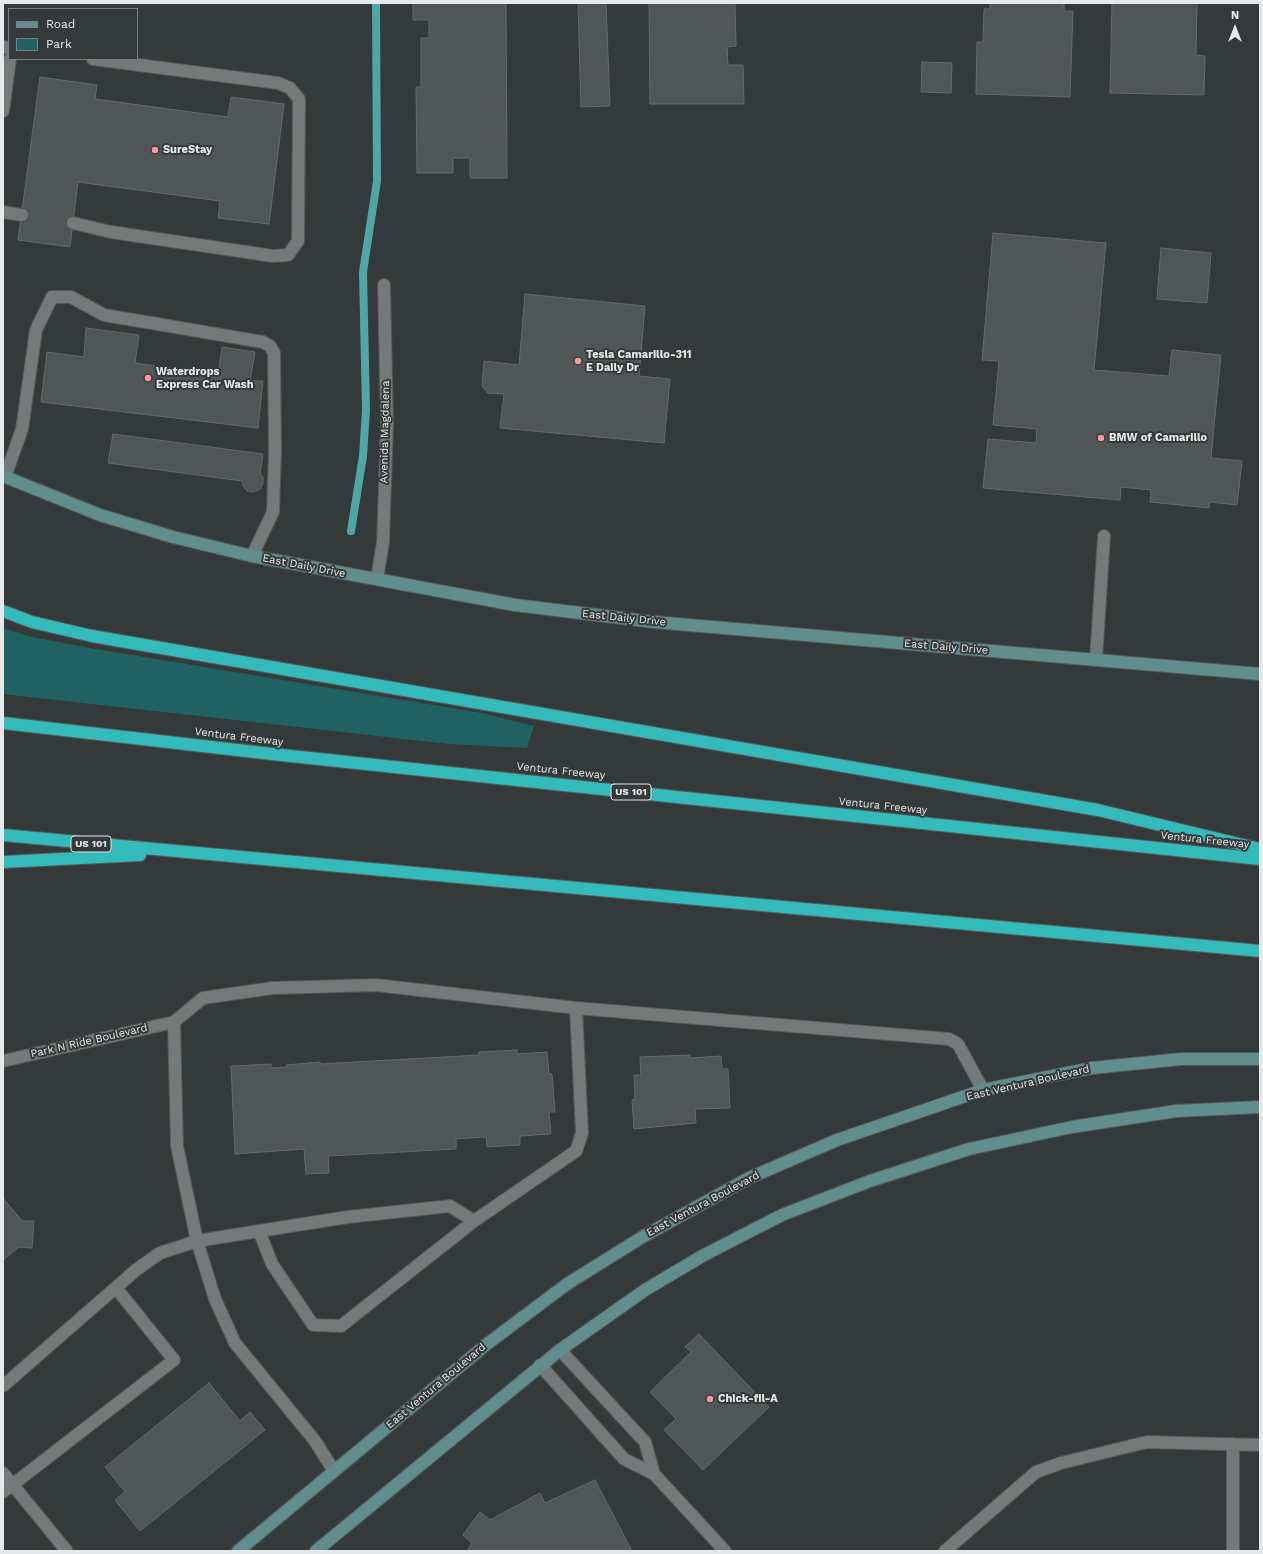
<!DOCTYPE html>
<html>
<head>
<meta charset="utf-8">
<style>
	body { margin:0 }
	#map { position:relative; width:1263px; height:1554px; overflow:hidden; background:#343939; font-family:"Work Sans",sans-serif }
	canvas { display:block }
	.frame { position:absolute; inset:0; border:4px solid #e6e9e9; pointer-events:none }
	.legend { position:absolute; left:8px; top:8px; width:130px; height:52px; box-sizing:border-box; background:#343939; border:1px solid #7b7f7f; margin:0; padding:5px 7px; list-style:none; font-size:12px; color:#e6e9e9 }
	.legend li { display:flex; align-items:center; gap:8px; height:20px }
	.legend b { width:20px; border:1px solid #7b7f7f }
	.north { position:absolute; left:1215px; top:8px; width:40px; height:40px; -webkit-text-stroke:3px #343939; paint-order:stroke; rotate:0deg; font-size:11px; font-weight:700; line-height:16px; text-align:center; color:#e6e9e9 }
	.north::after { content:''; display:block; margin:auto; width:14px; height:18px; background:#e6e9e9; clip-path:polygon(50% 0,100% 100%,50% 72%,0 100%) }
</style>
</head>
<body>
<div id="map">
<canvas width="1263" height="1554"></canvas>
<div class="frame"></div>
<ul class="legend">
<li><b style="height:5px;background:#608d8d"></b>Road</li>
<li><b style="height:11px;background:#206262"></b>Park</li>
</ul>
<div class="north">N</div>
</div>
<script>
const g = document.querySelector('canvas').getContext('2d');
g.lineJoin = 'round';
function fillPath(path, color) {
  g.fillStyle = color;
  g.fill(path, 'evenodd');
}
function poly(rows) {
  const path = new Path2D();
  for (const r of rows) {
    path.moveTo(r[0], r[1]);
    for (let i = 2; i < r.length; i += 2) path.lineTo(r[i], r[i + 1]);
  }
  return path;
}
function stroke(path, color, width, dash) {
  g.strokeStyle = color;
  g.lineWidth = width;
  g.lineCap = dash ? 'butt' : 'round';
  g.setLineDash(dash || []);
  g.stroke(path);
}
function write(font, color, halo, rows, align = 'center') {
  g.font = font + ' "Work Sans",sans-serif';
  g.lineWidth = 4;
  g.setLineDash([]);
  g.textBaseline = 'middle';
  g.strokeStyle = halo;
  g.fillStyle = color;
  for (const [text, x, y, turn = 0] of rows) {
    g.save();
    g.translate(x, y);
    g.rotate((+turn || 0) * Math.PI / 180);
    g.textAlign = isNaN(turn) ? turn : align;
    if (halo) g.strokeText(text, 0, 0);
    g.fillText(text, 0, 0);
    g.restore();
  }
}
fillPath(poly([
	[3,628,32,637,90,648,482,713,534,726,527,748,449,744,3,694]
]), '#206262');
stroke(poly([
	[351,531,363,456,366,410,363,272,377,181,376,3]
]), '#50a6a6', 8);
const building = poly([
	[413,3,506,3,507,178,470,178,470,158,453,158,453,173,417,173,416,87,421,87,421,38,429,38,429,20,413,20,413,3],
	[578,3,606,3,610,106,581,107,578,3],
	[649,3,735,3,736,46,727,47,728,65,743,65,744,104,650,104,649,3],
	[990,3,1064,3,1064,11,1073,11,1070,97,976,94,977,42,983,42,984,9,990,9,990,3],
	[1112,3,1197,3,1196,55,1205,56,1204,95,1110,93,1112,3],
	[922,62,952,63,951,93,921,92,922,62],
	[40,77,97,85,95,99,228,117,231,97,284,104,269,224,218,218,220,201,78,182,70,247,18,240,40,77],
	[993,233,1106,243,1094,370,1169,376,1172,350,1221,355,1211,458,1242,461,1237,505,1210,502,1209,508,1150,502,1151,490,1121,487,1120,500,983,488,988,439,1036,443,1037,429,993,425,999,361,982,360,993,233],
	[1161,248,1211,253,1207,303,1157,299,1161,248],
	[525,294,645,306,639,376,670,379,664,443,500,428,504,394,488,393,482,386,484,361,519,365,525,294],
	[86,328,139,335,135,363,218,375,222,347,255,352,250,381,263,381,258,428,41,402,47,352,84,357,86,328],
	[113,434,263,454,260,474,263,477,263,483,260,489,253,492,247,491,243,486,242,481,108,463,113,434],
	[517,1050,517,1054,547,1052,549,1074,552,1074,555,1112,549,1112,551,1134,520,1136,520,1145,487,1147,486,1137,456,1139,456,1149,328,1156,329,1173,306,1174,304,1149,235,1154,231,1066,271,1064,271,1068,287,1067,286,1065,320,1062,320,1064,479,1055,479,1052,517,1050],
	[690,1055,690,1058,721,1056,722,1069,728,1069,730,1108,695,1109,696,1123,634,1129,632,1100,635,1099,634,1075,641,1075,640,1057,690,1055],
	[3,1198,22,1221,34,1221,32,1248,19,1247,3,1260,3,1198],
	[699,1334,769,1407,703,1470,664,1430,676,1419,650,1392,691,1352,685,1347,699,1334],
	[209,1383,240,1421,250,1412,265,1430,140,1531,115,1500,125,1492,105,1467,209,1383],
	[595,1480,631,1549,627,1551,467,1551,472,1543,463,1535,480,1512,490,1520,540,1493,545,1503,595,1480]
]);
fillPath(building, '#505555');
stroke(building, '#656a6a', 1);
const lane = poly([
	[3,47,9,48],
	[3,111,10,59],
	[3,212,22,215],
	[73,223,111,232,273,256,288,255,298,241,299,99,290,88,278,83,93,59],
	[5,477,22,429,36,330,52,297,71,297,104,315,263,342,270,346,274,353,275,450,273,512,252,556],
	[377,579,383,542,387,424,384,285],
	[1096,660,1104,536],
	[259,1231,272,1264,313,1325,341,1326,474,1221],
	[560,1350,645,1442,654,1474],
	[540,1365,624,1459,654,1474,725,1551],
	[3,1386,136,1270,160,1253,197,1241,259,1231,348,1217,450,1206,474,1221,576,1151,582,1133,576,1008],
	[334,1471,315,1441,235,1343,215,1299,197,1241,177,1146,174,1022,203,998,273,988,376,985,576,1008,949,1039,958,1044,983,1090],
	[3,1473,66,1550,64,1551],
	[3,1492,174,1360,116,1288],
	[945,1551,1036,1472,1061,1463,1147,1442,1260,1445],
	[1233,1551,1233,1444]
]);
const street = poly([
	[3,1061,174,1022]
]);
const secondary = poly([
	[3,476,100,515,173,537,252,556,515,605,654,622,1260,674],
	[238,1551,487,1344,567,1284,644,1236,749,1178,837,1140,983,1090,1092,1068,1181,1059,1260,1059],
	[316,1551,560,1350,645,1290,704,1255,782,1215,870,1181,969,1149,1072,1127,1176,1111,1260,1107]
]);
const highway = poly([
	[3,611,32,622,92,636,1098,810,1260,849],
	[3,723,272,754,1260,859],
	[3,835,1260,951],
	[3,862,140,855]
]);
stroke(lane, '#555858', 14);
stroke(street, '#555858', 14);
stroke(secondary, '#555858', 14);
stroke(highway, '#555858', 14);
stroke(lane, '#747a79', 12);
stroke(street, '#747a79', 12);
stroke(secondary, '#608d8d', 12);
stroke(highway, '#33babb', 12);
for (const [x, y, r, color] of [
	[155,150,4,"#f49aa0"],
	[578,361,4,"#f49aa0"],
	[148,378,4,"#f49aa0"],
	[1101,438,4,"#f49aa0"],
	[710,1399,4,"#f49aa0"]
]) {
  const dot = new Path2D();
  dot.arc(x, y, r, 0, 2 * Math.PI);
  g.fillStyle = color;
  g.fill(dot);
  stroke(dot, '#343939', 1.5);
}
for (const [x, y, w] of [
	[631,792,40],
	[91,844,40]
]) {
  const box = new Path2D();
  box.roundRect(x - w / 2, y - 8, w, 16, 3);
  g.fillStyle = '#343939';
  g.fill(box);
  stroke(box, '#e6e9e9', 1);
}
write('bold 10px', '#e6e9e9', null, [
	["US 101",631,792],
	["US 101",91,844]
]);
write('bold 11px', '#e6e9e9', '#343939', [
	["SureStay",163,150],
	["Tesla Camarillo-311",586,355],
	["E Daily Dr",586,368],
	["Waterdrops",156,372],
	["Express Car Wash",156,385],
	["BMW of Camarillo",1109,438],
	["Chick-fil-A",718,1399]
], 'left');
write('11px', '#e6e9e9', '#343939', [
	["Avenida Magdalena",385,432,-89],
	["East Daily Drive",304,566,11],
	["East Daily Drive",624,618,6],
	["East Daily Drive",946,647,5],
	["Ventura Freeway",239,737,7],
	["Ventura Freeway",561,771,6],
	["Ventura Freeway",883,806,6],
	["Ventura Freeway",1205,840,6],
	["Park N Ride Boulevard",89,1041,-13],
	["East Ventura Boulevard",1028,1083,-13],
	["East Ventura Boulevard",703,1204,-28],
	["East Ventura Boulevard",436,1386,-40]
]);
</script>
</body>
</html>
